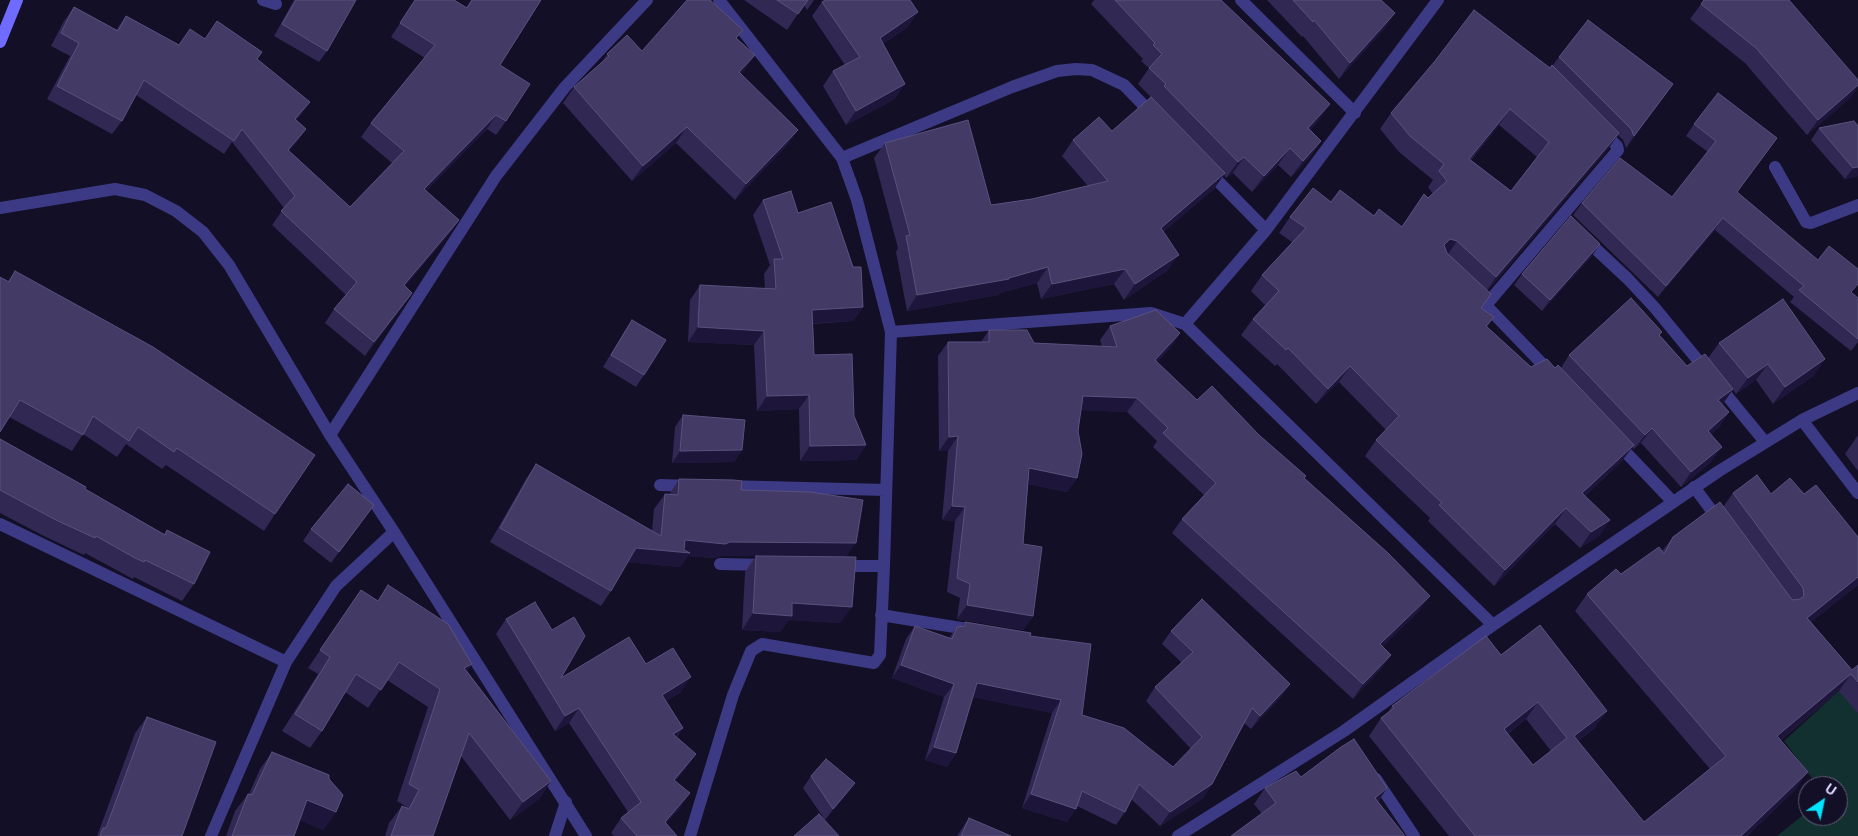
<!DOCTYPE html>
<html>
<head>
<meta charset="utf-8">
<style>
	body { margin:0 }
	#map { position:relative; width:1858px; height:836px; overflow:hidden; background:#130f26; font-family:"Noto Sans",sans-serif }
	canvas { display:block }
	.north { position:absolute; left:1798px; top:776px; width:50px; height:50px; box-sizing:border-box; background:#130f26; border:1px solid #625e7d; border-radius:50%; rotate:34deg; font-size:14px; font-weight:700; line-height:20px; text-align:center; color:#d9d4ff }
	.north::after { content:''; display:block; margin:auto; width:18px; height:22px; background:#00e5ff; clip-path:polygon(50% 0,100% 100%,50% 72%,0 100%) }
</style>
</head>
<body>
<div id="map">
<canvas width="1858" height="836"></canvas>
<div class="north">U</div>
</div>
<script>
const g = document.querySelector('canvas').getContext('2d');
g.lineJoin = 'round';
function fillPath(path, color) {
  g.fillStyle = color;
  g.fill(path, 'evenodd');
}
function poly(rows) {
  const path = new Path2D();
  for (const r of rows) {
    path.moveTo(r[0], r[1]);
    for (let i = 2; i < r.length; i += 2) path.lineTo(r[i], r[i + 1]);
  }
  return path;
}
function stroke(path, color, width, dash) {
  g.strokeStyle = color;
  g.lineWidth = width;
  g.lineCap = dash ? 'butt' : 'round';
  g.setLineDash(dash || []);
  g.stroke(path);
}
fillPath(poly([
	[1841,689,1858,713,1858,836,1777,836,1808,811,1808,816,1838,816,1838,786,1818,786,1784,741]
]), '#12302f');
stroke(poly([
	[263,0,276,4],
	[1241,0,1355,113],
	[842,158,1012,87,1057,71,1076,69,1092,70,1124,85,1154,116],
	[1775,167,1806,222,1811,223,1858,205],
	[1208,171,1266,230],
	[0,208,115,189,145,195,176,211,203,232,229,265,330,435,394,532,586,836],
	[1584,238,1628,279,1655,308,1765,442],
	[1473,292,1551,373],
	[1486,305,1618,150,1617,146,1601,130],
	[1185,324,1266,230,1438,0],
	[891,332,1151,313,1185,324,1493,625],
	[1802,420,1858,493],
	[330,435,496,176,565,87,647,0],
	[1616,442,1673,502],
	[660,485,692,486],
	[725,486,886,490],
	[1694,487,1721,523],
	[0,524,286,662],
	[720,564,767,565],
	[840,566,884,566],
	[881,615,973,630],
	[1376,779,1414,836],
	[211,836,286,662,336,586,394,532],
	[555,836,566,802],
	[690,836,733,695,751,651,762,644,874,663,880,655,884,566,891,332,857,200,842,158,719,0],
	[1178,836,1344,731,1493,625,1719,471,1802,420,1858,393]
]), '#3d3a85', 12);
stroke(poly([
	[0,42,17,0]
]), '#6f6bff', 12);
fillPath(poly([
	[294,0,356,0,327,51,319,62,274,36],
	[415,0,454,0,466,8,471,0,541,0,500,65,506,121,496,135,487,129,426,191,459,220,450,233,405,286,403,306,365,356,325,323,334,309,346,295,272,225,284,208,232,142,224,154,136,95,122,121,112,134,47,99,70,56,51,46,64,21,74,7,116,30,126,16,179,45,205,38,257,59,300,116,296,120,306,129,297,142,289,151,350,207,392,163,361,137,371,123,425,58,391,37],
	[744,0,814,0,807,10,804,5,787,30],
	[1094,0,1221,0,1319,120,1310,130,1321,141,1310,157,1291,177,1278,165,1252,192,1233,173,1226,178,1224,175,1214,189,1163,232,1168,270,1124,300,1114,284,1041,299,1037,283,1000,293,998,295,907,311,896,252,898,248,874,158,885,143,991,205,1032,199,1088,186,1062,156,1073,140,1112,131,1154,100,1138,84,1149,68,1141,61,1143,59,1091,4],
	[1267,0,1381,0,1395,13,1384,29,1339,79,1303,36,1302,37],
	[1704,0,1858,80,1858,87,1850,98,1807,135,1745,63,1690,19],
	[822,2,908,27,883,44,895,99,846,125,823,86,833,71,845,65,812,16],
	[743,30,736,39,755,55,741,74,798,130,787,145,735,200,676,143,632,181,563,103,574,87,602,62,607,54,642,51],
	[1559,57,1673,84,1626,148,1623,140,1618,135,1608,149,1487,291,1491,294,1481,308,1494,317,1487,327,1531,367,1555,368,1561,368,1569,355,1660,335,1687,366,1708,358,1719,343,1825,359,1813,376,1773,404,1756,380,1736,394,1733,390,1722,404,1729,412,1719,427,1711,434,1711,462,1681,487,1641,443,1634,449,1632,447,1622,461,1585,496,1610,520,1599,536,1580,548,1555,524,1494,586,1428,521,1430,518,1365,456,1376,440,1386,430,1339,382,1316,404,1277,364,1275,366,1241,335,1253,319,1265,305,1251,291,1262,275,1292,242,1279,233,1290,217,1331,202,1402,226,1424,194,1428,198,1433,194,1428,187,1433,180,1399,152,1380,129,1391,113,1550,68,1552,66],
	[1499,125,1537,157,1511,191,1471,160],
	[1854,121,1858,176,1845,179,1811,140,1819,128],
	[1694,124,1777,138,1737,192,1858,298,1858,342,1851,351,1790,302,1794,297,1715,230,1658,297,1573,215,1582,203,1672,197,1708,152,1686,136],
	[763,200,798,213,863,307,853,321,813,324,814,355,854,416,866,445,856,460,800,461,799,409,757,411,754,345,688,342,690,300,700,285,765,289,764,274,770,265,753,215],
	[1592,256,1542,311,1514,285,1522,274],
	[15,271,275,514,264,531,166,465,162,469,126,444,117,457,83,434,72,451,9,417,8,281],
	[632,320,644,375,636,387,603,367,624,332],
	[1110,326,1180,333,1170,348,1157,362,1197,400,1259,435,1304,479,1420,610,1382,647,1391,655,1381,669,1353,699,1172,533,1182,519,1204,495,1153,447,1157,441,1127,412,1081,410,1078,431,1077,478,1067,492,1028,484,1023,544,1033,616,1023,630,957,619,960,598,947,592,955,521,942,520,948,451,939,451,938,356,948,342,981,342,989,330,1034,343,1102,347,1100,340],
	[683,415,742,450,734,462,672,463,675,427],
	[1858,435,1858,471,1845,454],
	[0,439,85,489,164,534,167,530,194,584,182,601,134,577,133,579,85,553,84,555,44,536,0,513],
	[536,464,652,531,654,509,665,494,669,495,679,479,741,490,847,557,840,623,789,620,780,632,742,630,745,572,756,556,720,556,715,558,688,556,680,567,627,562,611,591,601,606,490,542,526,479],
	[1733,493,1771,494,1858,585,1811,622,1852,670,1858,665,1858,713,1839,691,1781,740,1796,789,1747,836,1449,836,1369,736,1381,718,1387,714,1392,706,1501,655,1595,728,1578,741,1644,822,1710,769,1575,611,1587,594,1662,551,1673,537,1723,507],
	[1526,719,1551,751,1533,765,1508,734],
	[374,505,331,563,303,541,311,529],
	[361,590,472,664,467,671,551,781,539,799,510,820,461,756,433,836,385,836,389,823,402,806,407,807,397,801,428,707,387,680,368,708,345,692,322,731,310,748,282,731,318,674,308,668],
	[506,619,561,678,646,664,681,692,666,701,683,728,677,737,686,768,675,781,680,808,666,823,677,836,614,836,611,833,621,818,628,812,569,723,555,731,496,634],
	[965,622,1030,636,1082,715,1173,767,1191,749,1146,701,1155,687,1182,663,1162,644,1171,631,1290,684,1281,697,1251,729,1244,723,1212,784,1203,798,1160,826,1131,799,1125,812,1116,825,1077,806,1067,822,1022,808,1052,713,973,697,956,753,947,767,925,760,944,697,892,678,906,639,915,626,949,638,957,627,962,626],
	[147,717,182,836,97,836,135,733],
	[272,752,329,779,336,812,323,830,300,820,294,836,226,836,235,811,248,794,249,794,260,769],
	[811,776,846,795,825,820,803,788],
	[1301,777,1387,788,1378,802,1262,814,1254,804,1265,788],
	[969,818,1011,836,957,836]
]), '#312854');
fillPath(poly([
	[918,12,908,27,870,53,880,38],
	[1395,13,1384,29,1339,79,1350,63],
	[755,55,743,71,728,88,739,72],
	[905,84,895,99,846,125,856,111],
	[1673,84,1665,96,1626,148,1634,136],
	[1858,85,1858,87,1850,98,1807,135,1818,120],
	[310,102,300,116,286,132,295,119],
	[1330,104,1319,120,1297,144,1308,128],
	[1510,109,1499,125,1458,174,1469,159],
	[496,115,487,129,414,203,424,189],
	[687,127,676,143,632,181,643,166],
	[306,129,297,142,278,163,288,150],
	[798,130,787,145,735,200,746,184],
	[1619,133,1608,149,1485,293,1496,277],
	[1321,141,1310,157,1291,177,1303,161],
	[1290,148,1278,165,1252,192,1264,176],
	[1244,157,1233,173,1226,178,1238,162],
	[1858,167,1858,176,1845,179,1853,168],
	[1225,173,1214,189,1150,243,1161,228],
	[1723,218,1715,230,1658,297,1666,286],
	[459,220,450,233,394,299,404,285],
	[1450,239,1457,241,1446,257,1444,245],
	[1600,244,1592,256,1542,311,1550,300],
	[1179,255,1168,270,1124,300,1135,284],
	[1048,267,1037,283,1000,293,998,295,907,311,917,295,1009,278],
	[1125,269,1114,284,1041,299,1052,284],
	[412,293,403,306,365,356,374,342],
	[863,307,853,321,802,324,812,310],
	[698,327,764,331,754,345,688,342],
	[1180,333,1170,348,1145,374,1155,360],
	[1825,359,1813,376,1773,404,1785,387],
	[1768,364,1756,380,1736,394,1748,378],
	[1350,366,1339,382,1316,404,1328,389],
	[1733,389,1723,404,1707,414,1718,400],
	[809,395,799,409,757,411,767,396],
	[1083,396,1137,398,1127,412,1073,410],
	[1729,412,1719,427,1698,446,1708,431],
	[1652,428,1641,443,1634,449,1645,435],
	[958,436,948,451,939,451,949,437],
	[866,445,856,460,800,461,810,446],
	[1634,445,1622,461,1571,509,1582,493],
	[1722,447,1711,462,1681,487,1691,472],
	[742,450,734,462,672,463,680,451],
	[1029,468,1077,478,1067,492,1019,482],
	[952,506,965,507,955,521,942,520],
	[1566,508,1555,524,1494,586,1505,570],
	[1610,520,1599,536,1580,548,1591,532],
	[685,540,730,542,856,543,846,557,720,556,715,558,688,556,680,567,626,562,636,548],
	[1858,577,1858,585,1795,635,1807,618],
	[1430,596,1420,610,1370,659,1380,644],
	[792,603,852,607,840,623,789,620,780,632,742,630,753,613],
	[967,605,1033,616,1023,630,957,619],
	[1391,655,1381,669,1353,699,1363,684],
	[472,664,460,682,464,668],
	[901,665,954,684,944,697,892,678],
	[1851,674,1839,691,1765,753,1777,736],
	[691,677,681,692,652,710,662,695],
	[977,683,1061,700,1052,713,968,696],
	[1290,684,1281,697,1251,729,1260,716],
	[1538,702,1526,719,1492,746,1504,729],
	[579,708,569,723,555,731,565,716],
	[1607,711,1595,728,1562,753,1574,736],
	[683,728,673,742,673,734],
	[934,747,956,753,947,767,925,760],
	[696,754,686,768,664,795,674,780],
	[1808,772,1796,789,1747,836,1741,836],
	[551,781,539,799,510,820,523,802],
	[855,783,846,795,825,820,833,809],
	[1212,784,1203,798,1160,826,1170,812],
	[1387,788,1376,804,1375,798],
	[690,793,680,808,655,836,665,822],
	[1031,794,1076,809,1067,822,1022,808],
	[307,800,336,812,323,830,295,818]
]), '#1d163a');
const building = poly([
	[296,0,356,0,327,51,282,24,296,0],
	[415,0,454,0,467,8,472,0,541,0,500,65,530,84,506,121,496,115,424,189,459,220,404,285,412,293,374,342,334,309,357,282,281,211,295,196,242,129,234,141,144,80,122,121,57,86,79,43,61,33,74,7,118,31,126,16,179,45,190,29,205,39,217,21,262,52,257,59,310,102,295,119,306,129,288,150,350,207,404,151,371,123,435,45,400,23,415,0],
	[687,0,710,0,743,30,736,38,755,55,739,72,798,130,746,184,687,127,643,166,574,87,609,56,607,54,627,35,642,51,687,0],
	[777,0,808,0,798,14,777,0],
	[825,0,910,0,918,12,880,38,905,84,856,111,833,71,860,57,822,2,825,0],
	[1115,0,1221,0,1330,104,1308,128,1321,141,1303,161,1290,148,1264,176,1244,157,1238,162,1164,86,1166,84,1149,68,1162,54,1153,45,1155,43,1115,0],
	[1293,0,1381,0,1395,13,1350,63,1314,20,1313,22,1293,0],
	[1704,0,1789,0,1858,80,1858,85,1818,120,1756,48,1701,4,1704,0],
	[1474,10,1550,68,1552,65,1619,133,1496,277,1457,241,1450,239,1444,245,1447,253,1491,294,1481,308,1494,317,1486,326,1531,367,1547,359,1555,368,1558,365,1634,445,1582,493,1610,520,1591,532,1566,508,1505,570,1439,505,1442,503,1376,440,1399,416,1350,366,1328,389,1288,348,1286,350,1253,319,1279,291,1262,275,1306,228,1290,217,1313,188,1331,202,1340,190,1374,216,1379,209,1402,227,1424,194,1428,198,1447,181,1439,171,1444,164,1410,136,1391,113,1435,61,1474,10],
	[1510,109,1549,142,1511,191,1469,159,1510,109],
	[1588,20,1673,84,1634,136,1631,129,1559,57,1588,20],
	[1718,93,1777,138,1737,192,1818,260,1829,246,1858,269,1858,284,1851,292,1858,298,1858,339,1799,290,1804,286,1723,218,1666,286,1582,203,1620,158,1672,197,1716,141,1694,124,1718,93],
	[1151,97,1225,173,1161,228,1179,255,1135,284,1125,269,1052,284,1048,267,1009,278,1009,279,917,295,906,236,910,235,885,143,968,120,991,205,1032,199,1108,181,1073,140,1099,117,1112,131,1151,97],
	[1854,121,1858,126,1858,167,1853,168,1819,128,1854,121],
	[791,191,798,213,831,202,853,267,861,267,863,307,812,310,814,355,852,354,854,416,866,445,810,446,809,395,767,396,764,331,698,327,700,285,776,289,774,259,783,259,763,200,791,191],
	[1571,216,1600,244,1550,300,1522,274,1571,216],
	[15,271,153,347,315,455,275,514,177,448,174,452,138,427,129,441,93,416,83,435,20,400,0,432,0,277,9,282,15,271],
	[1631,298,1662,332,1659,335,1687,366,1705,354,1733,389,1718,400,1729,412,1708,431,1722,447,1691,472,1652,428,1645,435,1569,355,1631,298],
	[1783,299,1825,359,1785,387,1768,364,1748,378,1719,343,1783,299],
	[1156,310,1180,333,1155,360,1197,400,1212,386,1259,435,1306,476,1304,478,1388,553,1430,596,1380,644,1391,655,1363,684,1182,519,1216,483,1163,433,1168,428,1137,398,1083,396,1078,431,1082,454,1077,478,1029,468,1023,544,1042,547,1033,616,967,605,970,584,957,578,965,507,952,506,958,436,949,437,948,342,989,342,989,330,1027,330,1034,343,1117,347,1110,326,1156,310],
	[632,320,666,340,644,375,611,355,632,320],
	[683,415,745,420,742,450,680,451,683,415],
	[0,439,86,487,85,489,165,535,167,530,210,552,194,584,145,560,144,562,135,558,96,536,95,538,56,520,0,490,0,439],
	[536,464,661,536,665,494,678,495,679,479,734,480,742,481,741,490,810,492,863,500,856,543,730,542,725,544,685,540,684,550,690,553,636,548,611,591,500,528,536,464],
	[1757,475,1771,494,1790,478,1804,494,1816,485,1858,537,1858,577,1807,618,1852,670,1858,665,1858,682,1851,674,1777,736,1808,772,1741,836,1475,836,1381,718,1394,708,1392,706,1486,636,1501,655,1540,625,1607,711,1574,736,1644,822,1726,756,1587,594,1616,569,1621,574,1659,547,1664,554,1673,537,1720,502,1790,597,1793,600,1800,599,1804,596,1803,588,1733,493,1757,475],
	[1538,702,1567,738,1533,765,1504,729,1538,702],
	[348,484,374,505,339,552,311,529,348,484],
	[756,556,856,557,852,607,792,603,792,616,753,613,756,556],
	[388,585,448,624,472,664,464,668,551,781,523,802,469,733,433,836,391,836,402,806,409,809,419,790,409,784,440,689,399,662,381,690,356,674,322,731,295,714,330,657,320,650,361,590,378,601,388,585],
	[1202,599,1290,684,1260,716,1252,708,1212,784,1170,812,1139,784,1125,812,1082,791,1076,809,1031,794,1061,700,977,683,956,753,934,747,954,684,901,665,915,626,952,639,957,627,965,626,965,622,1031,633,1030,636,1091,644,1082,715,1124,728,1173,767,1202,737,1155,687,1193,652,1171,631,1202,599],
	[535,602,552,630,574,617,585,636,561,678,629,637,646,664,673,648,691,677,662,695,683,728,673,734,696,754,674,780,690,793,665,822,677,836,637,836,621,818,641,802,579,708,565,716,506,619,535,602],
	[147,717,216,742,182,836,100,836,103,828,106,828,147,717],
	[1354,739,1387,788,1375,798,1405,836,1231,836,1276,803,1265,788,1296,771,1301,777,1341,747,1354,739],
	[272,752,329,775,329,779,343,795,336,812,307,800,294,836,232,836,248,794,252,795,272,752],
	[826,759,855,783,833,809,811,776,826,759],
	[819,814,839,836,794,836,819,814],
	[969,818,1011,836,961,836,969,818]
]);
fillPath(building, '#433a66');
stroke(building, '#5a527e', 1);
</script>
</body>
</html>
